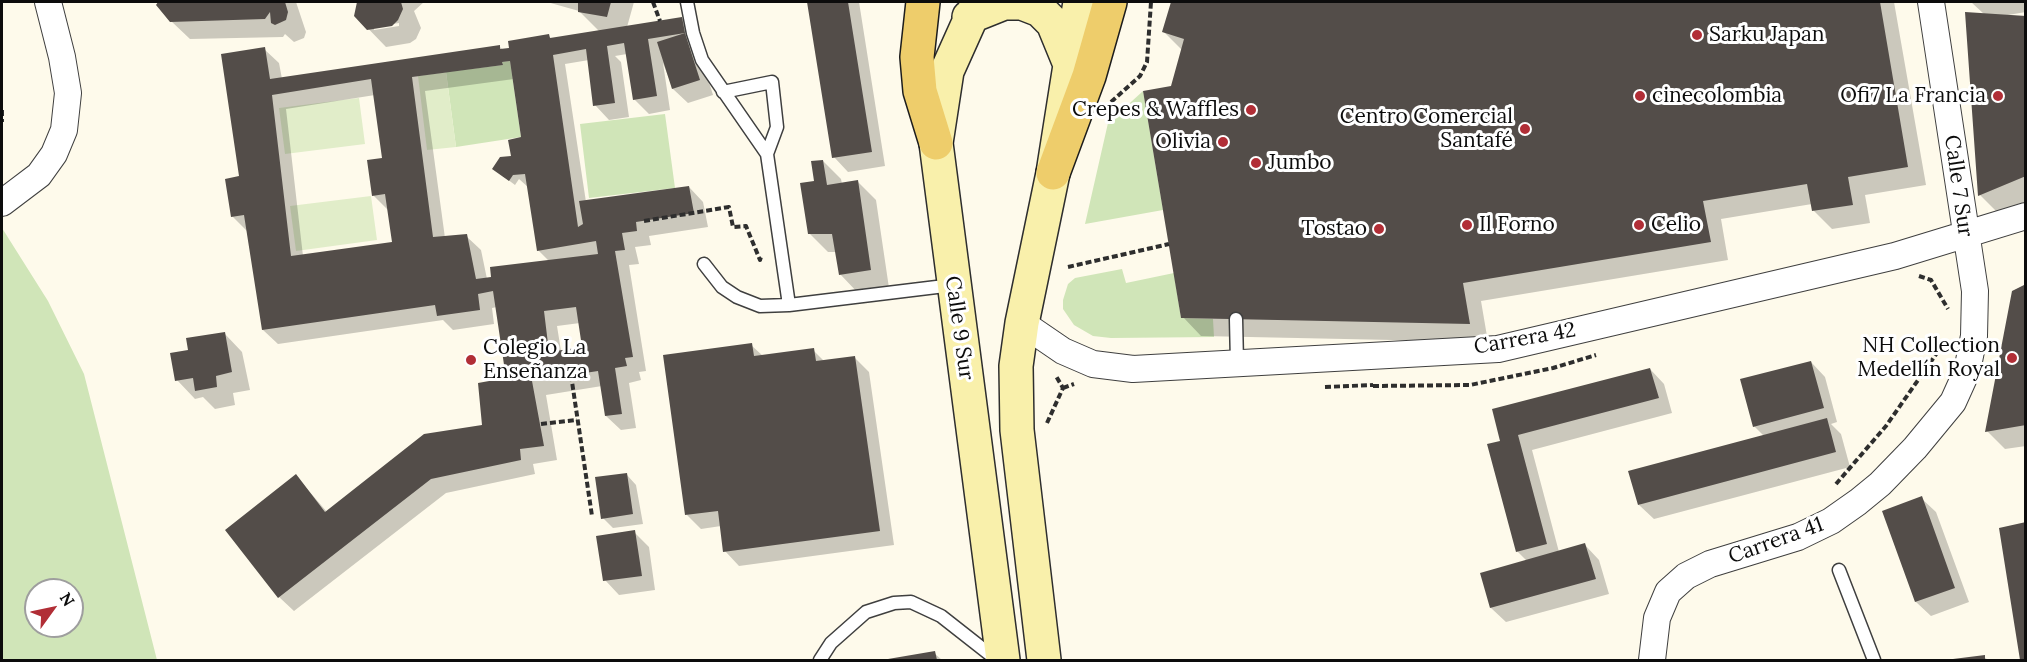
<!DOCTYPE html>
<html>
<head>
<meta charset="utf-8">
<style>
	body { margin:0 }
	#map { position:relative; width:2027px; height:662px; overflow:hidden; background:#fefaeb; font-family:Lora,serif }
	canvas { display:block }
	.frame { position:absolute; inset:0; border:3px solid #0c0c0c; pointer-events:none }
	.north { position:absolute; left:24px; top:578px; width:60px; height:60px; box-sizing:border-box; background:#fff; border:2px solid #9e9e9e; border-radius:50%; rotate:57deg; font-size:16px; font-weight:700; line-height:24px; text-align:center; color:#0c0c0c }
	.north::after { content:''; display:block; margin:auto; width:21px; height:27px; background:#b12e36; clip-path:polygon(50% 0,100% 100%,50% 72%,0 100%) }
</style>
</head>
<body>
<div id="map">
<canvas width="2027" height="662"></canvas>
<div class="frame"></div>
<div class="north">N</div>
</div>
<script>
const g = document.querySelector('canvas').getContext('2d');
g.lineJoin = 'round';
function fillPath(path, color) {
  g.fillStyle = color;
  g.fill(path, 'evenodd');
}
function poly(rows) {
  const path = new Path2D();
  for (const r of rows) {
    path.moveTo(r[0], r[1]);
    for (let i = 2; i < r.length; i += 2) path.lineTo(r[i], r[i + 1]);
  }
  return path;
}
function stroke(path, color, width, dash) {
  g.strokeStyle = color;
  g.lineWidth = width;
  g.lineCap = dash ? 'butt' : 'round';
  g.setLineDash(dash || []);
  g.stroke(path);
}
function write(font, color, halo, rows, align = 'center') {
  g.font = font + ' Lora,serif';
  g.lineWidth = 6;
  g.setLineDash([]);
  g.textBaseline = 'middle';
  g.strokeStyle = halo;
  g.fillStyle = color;
  for (const [text, x, y, turn = 0] of rows) {
    g.save();
    g.translate(x, y);
    g.rotate((+turn || 0) * Math.PI / 180);
    g.textAlign = isNaN(turn) ? turn : align;
    if (halo) g.strokeText(text, 0, 0);
    g.fillText(text, 0, 0);
    g.restore();
  }
}
fillPath(poly([
	[510,61,521,137,456,147,446,72,503,65,502,62],
	[1143,91,1163,210,1085,224,1108,123],
	[665,114,675,188,589,198,580,124],
	[2,228,48,301,84,374,157,660,2,660],
	[36,590,72,590,72,626,36,626],
	[1122,269,1126,283,1174,273,1181,318,1213,319,1214,337,1111,338,1093,336,1074,325,1063,309,1063,300,1068,284,1075,278]
]), '#d0e5b8');
fillPath(poly([
	[446,72,456,147,427,150,418,76],
	[359,98,365,144,285,154,279,108],
	[371,196,377,240,296,251,290,206]
]), '#e1edc9');
fillPath(poly([
	[159,2,296,2,306,32,304,38,294,42,285,34,283,37,190,39,171,21,158,4],
	[360,2,424,2,414,11,421,28,416,39,410,43,386,47,356,16],
	[399,23,399,26,374,30,374,27],
	[547,2,634,2,627,27,682,18,692,28,713,95,688,103,673,89,663,63,670,110,649,114,634,99,627,54,615,56,621,62,629,117,609,120,595,105,589,60,565,64,586,202,689,187,703,202,708,227,649,236,651,245,635,247,639,264,629,265,646,371,639,372,641,380,629,383,636,428,621,430,606,416,602,386,546,395,557,460,533,464,535,474,446,493,294,611,279,597,296,476,327,512,484,426,508,379,497,307,492,308,494,324,453,330,443,320,278,344,263,330,247,231,232,216,264,49,279,63,282,79,499,46,503,50,548,36,552,39,600,32,579,11],
	[514,79,523,139,499,173,515,185,519,179,529,188,538,250,549,261,487,279,481,250,466,236,445,238,425,91],
	[375,95,384,159,373,195,388,210,394,244,303,256,286,109],
	[580,323,583,348,561,351,557,326],
	[808,2,859,2,885,166,848,172,834,157],
	[1172,2,1894,2,1926,185,1865,195,1870,223,1832,229,1814,211,1812,204,1721,219,1728,260,1481,301,1488,342,1201,336,1183,317,1183,51,1164,32],
	[1971,2,2026,2,2026,12,2008,15,2026,17,2026,209,2003,218,1980,195,1984,14],
	[823,161,841,179,842,184,858,182,876,200,889,288,858,293,840,274,837,252,828,252,810,234,815,182],
	[2026,286,2026,446,2005,449,1987,431],
	[224,333,242,352,250,390,233,393,235,405,215,409,203,397,195,399,177,380],
	[751,345,763,356,813,350,825,362,855,358,869,372,894,545,739,566,725,551,721,526,701,529,687,515],
	[1811,362,1825,377,1837,422,1831,424,1841,434,1850,467,1654,519,1639,505,1764,436,1754,426],
	[1650,369,1664,384,1672,413,1532,450,1559,552,1585,545,1599,560,1609,594,1506,622,1491,608,1482,574,1527,561,1517,551,1502,442],
	[627,475,636,485,643,524,613,528,603,518],
	[1921,498,1936,512,1969,602,1931,616,1916,602],
	[634,532,649,547,655,590,619,595,605,580],
	[934,653,942,660,890,660],
	[1984,657,1988,660,1953,660]
]), '#0003');
fillPath(poly([
	[158,2,285,2,288,12,286,20,275,25,271,23,270,12,265,19,170,22,156,5],
	[357,2,401,2,403,9,398,20,392,26,367,30,354,16],
	[578,2,611,2,607,17,578,12],
	[807,2,848,2,872,152,832,158],
	[1171,2,1880,2,1908,167,1848,177,1853,205,1812,211,1807,184,1703,201,1711,242,1463,283,1470,324,1181,318,1143,91,1171,86,1184,39,1162,32],
	[1965,12,2026,16,2026,176,1978,196],
	[682,17,685,33,648,39,657,96,633,100,624,43,607,46,615,103,593,106,586,49,553,55,578,227,583,224,579,201,689,186,694,213,636,222,637,231,622,233,625,250,615,251,633,357,625,358,627,366,615,368,622,414,605,416,598,371,532,381,544,446,520,449,521,460,431,479,278,598,225,530,296,474,325,512,424,434,482,425,478,383,506,378,493,291,478,294,480,310,437,316,435,305,262,330,244,215,231,217,225,179,239,176,221,54,265,47,270,79,500,45,500,49,509,48,508,41,549,34,550,38],
	[510,61,521,137,508,140,511,156,500,157,492,169,509,181,513,175,525,174,537,251,596,241,598,254,490,267,491,277,476,279,467,234,433,237,412,77,503,65,502,62],
	[371,79,382,158,367,160,372,196,385,194,392,242,291,256,272,95],
	[576,307,582,347,549,352,544,311],
	[685,33,700,80,672,89,657,42],
	[823,160,827,185,858,180,871,270,839,275,832,234,808,234,800,183,814,181,811,161],
	[2026,284,2026,425,1985,432,2012,291],
	[225,332,232,372,216,376,217,387,195,391,193,378,175,381,170,353,188,350,186,338],
	[752,343,754,356,814,348,816,361,855,356,880,531,723,552,718,511,685,515,663,355],
	[1811,361,1824,408,1753,427,1740,379],
	[1650,368,1659,398,1518,435,1547,544,1516,552,1487,444,1500,441,1492,409],
	[1827,418,1836,452,1638,505,1628,471],
	[627,473,633,514,601,519,595,477],
	[1922,496,1955,588,1915,602,1882,511],
	[2026,522,2026,660,2020,660,1999,528],
	[635,530,642,576,603,581,596,536],
	[1585,543,1596,579,1490,608,1480,573],
	[935,651,937,660,888,660,888,659],
	[1985,655,1985,660,1953,660,1953,659]
]), '#534d49');
const service = poly([
	[687,2,693,33,702,60,767,154,789,305,953,285],
	[723,92,772,82,777,127,767,154],
	[704,264,722,287,737,297,760,306,789,305],
	[1236,319,1237,363],
	[1839,570,1874,660],
	[820,660,831,643,866,612,894,603,911,602,941,616,997,660]
]);
const minor = poly([
	[2,203,39,175,54,154,64,130,68,93,62,57,48,2],
	[1022,323,1063,351,1093,364,1133,369,1498,349,1895,256,2026,216],
	[1652,660,1657,618,1668,592,1686,576,1710,564,1798,537,1831,521,1858,502,1880,484,1915,448,1953,402,1967,371,1974,336,1975,291,1931,2]
]);
const secondary = poly([
	[978,2,947,71,936,143,1003,660],
	[969,17,1004,3,1022,3,1040,10,1053,23,1069,62],
	[1044,660,1017,430,1016,366,1022,323,1053,173,1080,2]
]);
const primary = poly([
	[923,2,917,57,920,91,936,143],
	[1053,173,1089,76,1110,2]
]);
stroke(service, '#3f3f3f', 15);
stroke(minor, '#3f3f3f', 28);
stroke(secondary, '#2e2e2e', 36);
stroke(primary, '#1d1d1d', 36);
stroke(poly([
	[653,2,660,21],
	[1111,102,1140,76,1147,62,1151,2],
	[2,110,2,122],
	[644,221,729,207,733,227,746,226,760,260,761,257],
	[1068,267,1169,244],
	[1919,276,1931,280,1948,309],
	[571,375,592,516],
	[1373,386,1470,385,1553,368,1596,355],
	[1325,387,1373,385],
	[1063,388,1074,384],
	[1047,423,1063,388,1056,376],
	[541,424,577,420],
	[1836,484,1886,426,1946,340]
]), '#2e2e2e', 4, [6, 3]);
stroke(service, '#fff', 12);
stroke(minor, '#fff', 26);
stroke(secondary, '#f9f0ab', 33);
stroke(primary, '#eecd6b', 33);
for (const [x, y, r, color] of [
	[1697,35,6,"#b12e36"],
	[1640,96,6,"#b12e36"],
	[1998,96,6,"#b12e36"],
	[1251,110,6,"#b12e36"],
	[1525,129,6,"#b12e36"],
	[1223,142,6,"#b12e36"],
	[1256,163,6,"#b12e36"],
	[1467,225,6,"#b12e36"],
	[1639,225,6,"#b12e36"],
	[1379,229,6,"#b12e36"],
	[2012,358,6,"#b12e36"],
	[471,360,6,"#b12e36"]
]) {
  const dot = new Path2D();
  dot.arc(x, y, r, 0, 2 * Math.PI);
  g.fillStyle = color;
  g.fill(dot);
  stroke(dot, '#fff', 2);
}
write('21px', '#0c0c0c', '#fff', [
	["Sarku Japan",1709,35],
	["cinecolombia",1652,96],
	["Ofi7 La Francia",1986,96,"right"],
	["Crepes & Waffles",1239,110,"right"],
	["Centro Comercial",1513,117,"right"],
	["Santafé",1513,141,"right"],
	["Olivia",1211,142,"right"],
	["Jumbo",1268,163],
	["Il Forno",1479,225],
	["Celio",1651,225],
	["Tostao",1367,229,"right"],
	["NH Collection",2000,346,"right"],
	["Medellín Royal",2000,370,"right"],
	["Colegio La",483,348],
	["Enseñanza",483,372]
], 'left');
write('21px', '#0c0c0c', '#fff', [
	["Calle 7 Sur",1958,186,82],
	["Calle 9 Sur",959,328,82],
	["Carrera 42",1525,339,-10],
	["Carrera 41",1776,541,-20]
]);
</script>
</body>
</html>
